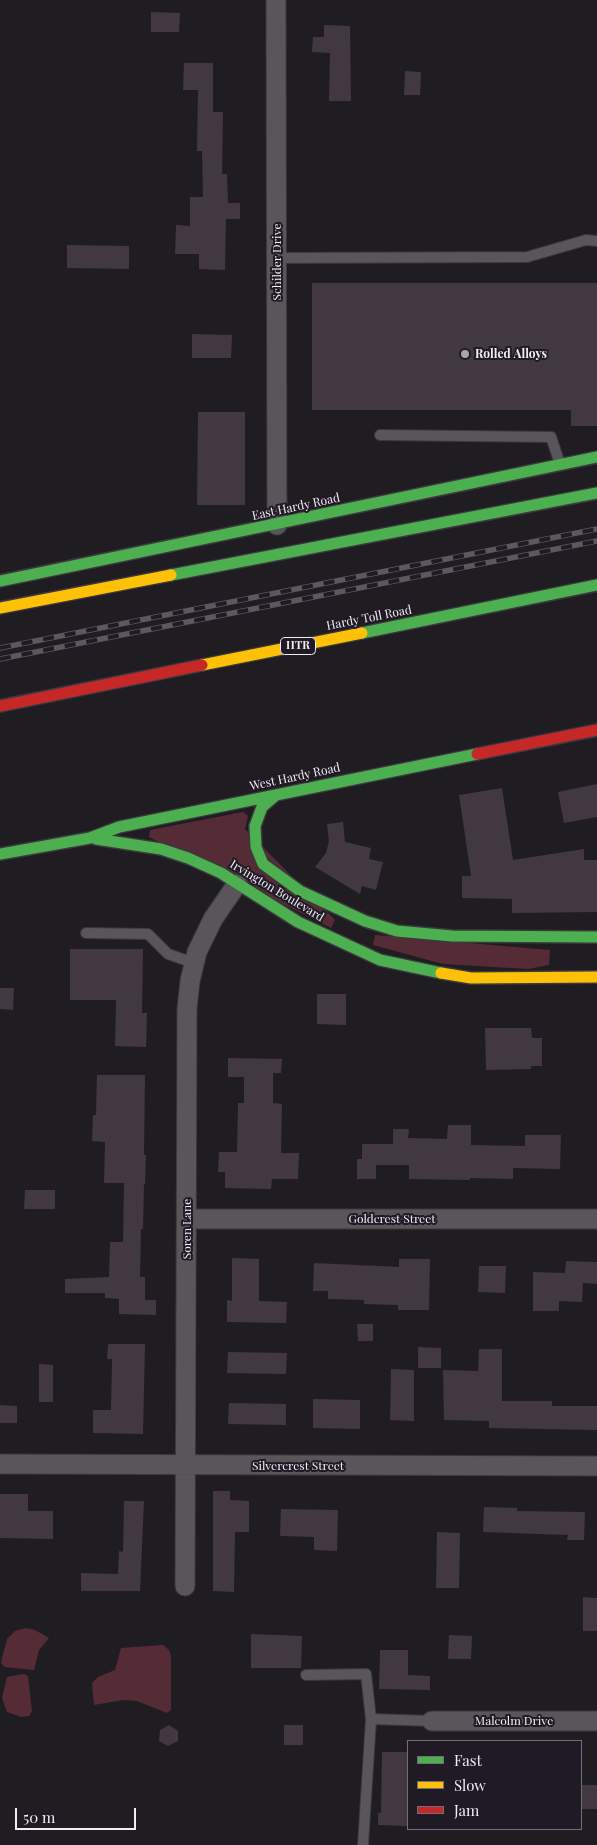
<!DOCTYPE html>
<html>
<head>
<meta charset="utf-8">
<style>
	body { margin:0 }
	#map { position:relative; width:597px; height:1845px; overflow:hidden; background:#201d22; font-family:"Playfair Display",serif }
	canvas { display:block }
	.legend { position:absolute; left:407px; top:1740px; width:175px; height:90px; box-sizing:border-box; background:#201a25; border:1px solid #746e78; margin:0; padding:6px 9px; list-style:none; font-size:15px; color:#f1edf5 }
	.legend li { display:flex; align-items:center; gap:10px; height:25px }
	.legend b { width:25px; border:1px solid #746e78 }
	.scale { position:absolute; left:15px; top:1808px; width:121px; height:22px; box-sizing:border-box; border:2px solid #f1edf5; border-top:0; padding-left:6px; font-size:15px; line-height:18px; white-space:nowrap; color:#f1edf5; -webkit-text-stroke:4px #201a25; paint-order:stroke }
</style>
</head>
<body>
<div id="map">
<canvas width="597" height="1845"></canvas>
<ul class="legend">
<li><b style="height:6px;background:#4caf50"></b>Fast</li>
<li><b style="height:6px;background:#ffc107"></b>Slow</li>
<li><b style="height:6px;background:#c62828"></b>Jam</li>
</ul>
<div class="scale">50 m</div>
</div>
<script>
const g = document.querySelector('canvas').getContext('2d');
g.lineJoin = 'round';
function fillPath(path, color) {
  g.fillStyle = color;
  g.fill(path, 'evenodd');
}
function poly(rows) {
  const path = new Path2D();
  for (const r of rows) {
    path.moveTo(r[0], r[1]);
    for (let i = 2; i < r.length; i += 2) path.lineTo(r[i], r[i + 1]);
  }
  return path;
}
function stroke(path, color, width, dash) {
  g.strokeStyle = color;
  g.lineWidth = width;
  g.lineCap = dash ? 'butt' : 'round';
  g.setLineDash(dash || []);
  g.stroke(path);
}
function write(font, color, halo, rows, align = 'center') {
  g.font = font + ' "Playfair Display",serif';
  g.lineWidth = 4;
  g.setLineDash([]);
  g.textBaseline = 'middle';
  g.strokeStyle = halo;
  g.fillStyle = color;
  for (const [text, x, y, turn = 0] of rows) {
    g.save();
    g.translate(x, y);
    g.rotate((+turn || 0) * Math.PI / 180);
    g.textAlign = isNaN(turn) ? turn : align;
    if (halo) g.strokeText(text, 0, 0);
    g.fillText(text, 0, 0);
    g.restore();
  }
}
fillPath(poly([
	[243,812,248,816,245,829,335,920,331,928,149,837,150,830],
	[375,935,550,950,549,965,528,969,443,964,373,945],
	[26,1628,35,1630,49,1638,39,1650,34,1670,5,1667,1,1663,2,1658,7,1639,15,1631],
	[163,1645,169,1650,171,1656,171,1710,167,1713,137,1701,123,1700,94,1705,92,1683,98,1677,115,1670,121,1648],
	[24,1674,28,1676,32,1711,29,1716,21,1717,7,1712,2,1698,7,1677]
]), '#552c35');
fillPath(poly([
	[151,12,180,13,179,32,151,32],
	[324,25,350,26,351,101,329,101,330,53,312,52,313,37,324,37],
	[184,63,213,63,213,112,223,112,222,174,227,174,228,203,240,203,240,219,226,219,225,270,199,269,199,254,175,254,176,225,190,226,190,197,203,197,202,151,197,151,198,90,183,90],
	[405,71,421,72,420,95,404,95],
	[67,245,129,246,129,269,67,268],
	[312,283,597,283,597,426,571,426,571,410,312,410],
	[192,334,232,335,231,358,192,358],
	[198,412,245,412,245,505,197,505],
	[597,784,597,817,564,823,558,792],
	[502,788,513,860,584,849,584,860,597,860,597,912,512,913,512,899,462,898,462,876,471,876,459,795],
	[343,822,345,842,371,848,369,859,383,862,376,890,362,886,360,894,315,867,326,853,329,841,327,824],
	[70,949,143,949,142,1013,147,1013,146,1047,115,1046,116,1000,70,1000],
	[0,988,14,988,13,1010,0,1009],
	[317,994,346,994,346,1025,317,1024],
	[485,1028,531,1028,532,1038,542,1038,542,1066,531,1066,531,1069,486,1070],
	[228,1058,282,1059,281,1073,273,1073,273,1103,282,1104,281,1153,299,1153,298,1179,272,1179,271,1189,225,1188,225,1172,218,1172,219,1152,237,1152,238,1103,244,1103,244,1077,228,1077],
	[97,1075,145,1075,144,1155,146,1155,145,1184,144,1184,143,1229,141,1229,140,1277,145,1277,145,1300,156,1300,156,1315,119,1314,119,1299,105,1298,105,1293,65,1293,65,1279,109,1277,110,1242,123,1242,124,1183,104,1183,105,1142,92,1141,93,1115,96,1115],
	[448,1125,471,1125,471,1145,525,1146,525,1135,561,1135,560,1169,513,1168,513,1179,470,1178,470,1180,409,1179,409,1165,376,1165,376,1179,357,1179,357,1159,362,1159,362,1144,393,1144,393,1129,409,1129,408,1138,447,1139],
	[25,1190,55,1190,55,1209,24,1209],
	[232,1258,259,1259,259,1301,287,1302,286,1323,227,1322,227,1300,232,1301],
	[399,1259,430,1259,429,1310,398,1310,398,1305,364,1304,364,1300,328,1299,328,1291,313,1291,314,1263,399,1267],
	[566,1261,597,1262,597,1284,583,1283,582,1302,559,1301,559,1311,533,1311,533,1272,565,1273],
	[479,1266,506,1266,505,1293,478,1292],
	[357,1324,373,1324,373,1341,358,1341],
	[108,1344,145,1344,143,1434,93,1433,93,1410,111,1410,112,1359,107,1359],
	[418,1347,441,1348,441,1368,418,1368],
	[479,1349,502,1349,502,1401,552,1401,552,1406,597,1406,597,1430,489,1428,489,1421,444,1420,443,1370,478,1371],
	[228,1352,287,1353,286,1374,227,1373],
	[39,1364,53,1365,53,1402,39,1402],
	[391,1369,414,1370,414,1421,390,1420],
	[313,1399,360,1400,360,1429,313,1428],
	[229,1403,286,1404,286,1425,228,1424],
	[0,1405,17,1406,17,1423,0,1423],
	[213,1491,230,1491,230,1500,249,1501,249,1532,235,1532,234,1592,213,1591],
	[0,1494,28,1494,28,1511,53,1511,53,1539,0,1538],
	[124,1501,144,1501,140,1591,81,1591,81,1573,118,1574,119,1551,123,1552],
	[484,1507,517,1508,517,1511,585,1512,584,1540,567,1540,568,1535,483,1532],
	[281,1509,338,1510,337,1551,314,1550,314,1537,280,1536],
	[437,1532,460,1533,459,1588,436,1588],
	[583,1597,597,1598,597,1631,583,1631],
	[251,1634,302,1636,301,1668,251,1668],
	[449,1635,472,1636,471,1659,448,1659],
	[380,1650,408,1650,408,1675,430,1676,430,1690,379,1689],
	[169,1725,178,1731,178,1741,168,1746,159,1741,160,1730],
	[284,1725,303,1725,303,1745,284,1745],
	[382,1752,408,1752,408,1826,378,1825,378,1813,381,1813],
	[581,1785,597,1785,597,1809,581,1809]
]), '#423841');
const lane = poly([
	[277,258,527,257,586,240,597,241],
	[380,435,551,437,560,464],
	[86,933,148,934,168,954,194,963],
	[306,1675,366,1674,371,1719,363,1845],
	[371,1719,432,1721]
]);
const street = poly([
	[276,0,277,525],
	[187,1219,597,1219],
	[0,1464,597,1466],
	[185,1586,187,1009,190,981,197,952,213,919,237,884],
	[432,1721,597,1721]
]);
const fast = poly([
	[171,575,597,493],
	[0,581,597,457],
	[362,633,597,585],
	[276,795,262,807,255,826,256,847,263,864,300,891,365,921,397,931,452,936,597,937],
	[96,839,161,849,188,858,221,873,298,922,380,960,441,973],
	[0,854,90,838,119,827,477,754]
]);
const slow = poly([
	[0,608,171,575],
	[202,665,362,633],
	[441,973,471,978,597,977]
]);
const jam = poly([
	[0,706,202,665],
	[477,754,597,730]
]);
stroke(lane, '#3c393d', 12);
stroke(street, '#3c393d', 21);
stroke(fast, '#3c393d', 14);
stroke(slow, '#3c393d', 14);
stroke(jam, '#3c393d', 14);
stroke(lane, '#58565a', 10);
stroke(street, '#58565a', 19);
stroke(fast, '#4caf50', 11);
stroke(slow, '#ffc107', 11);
stroke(jam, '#c62828', 11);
const rail = poly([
	[0,648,597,529],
	[0,659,597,541]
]);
stroke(rail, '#5c585e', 5.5);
stroke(rail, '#201a25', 4, [11]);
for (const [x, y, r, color] of [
	[465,354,5,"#a8a4ab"]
]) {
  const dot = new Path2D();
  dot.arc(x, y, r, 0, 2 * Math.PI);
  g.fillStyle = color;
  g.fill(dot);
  stroke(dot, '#201a25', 2);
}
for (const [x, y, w] of [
	[298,646,35]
]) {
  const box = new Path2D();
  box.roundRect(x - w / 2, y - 8.5, w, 17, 4);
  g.fillStyle = '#201a25';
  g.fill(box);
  stroke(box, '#f1edf5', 1);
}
write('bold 11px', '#f1edf5', null, [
	["HTR",298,646]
]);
write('12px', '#f1edf5', '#201a25', [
	["Schilder Drive",277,262,-90],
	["East Hardy Road",296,507,-12],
	["Hardy Toll Road",369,618,-11],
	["West Hardy Road",295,777,-12],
	["Irvington Boulevard",277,891,31],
	["Goldcrest Street",392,1219],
	["Soren Lane",187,1229,-90],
	["Silvercrest Street",298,1466],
	["Malcolm Drive",514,1721]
]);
write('bold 12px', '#f1edf5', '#201a25', [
	["Rolled Alloys",475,354]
], 'left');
</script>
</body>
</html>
